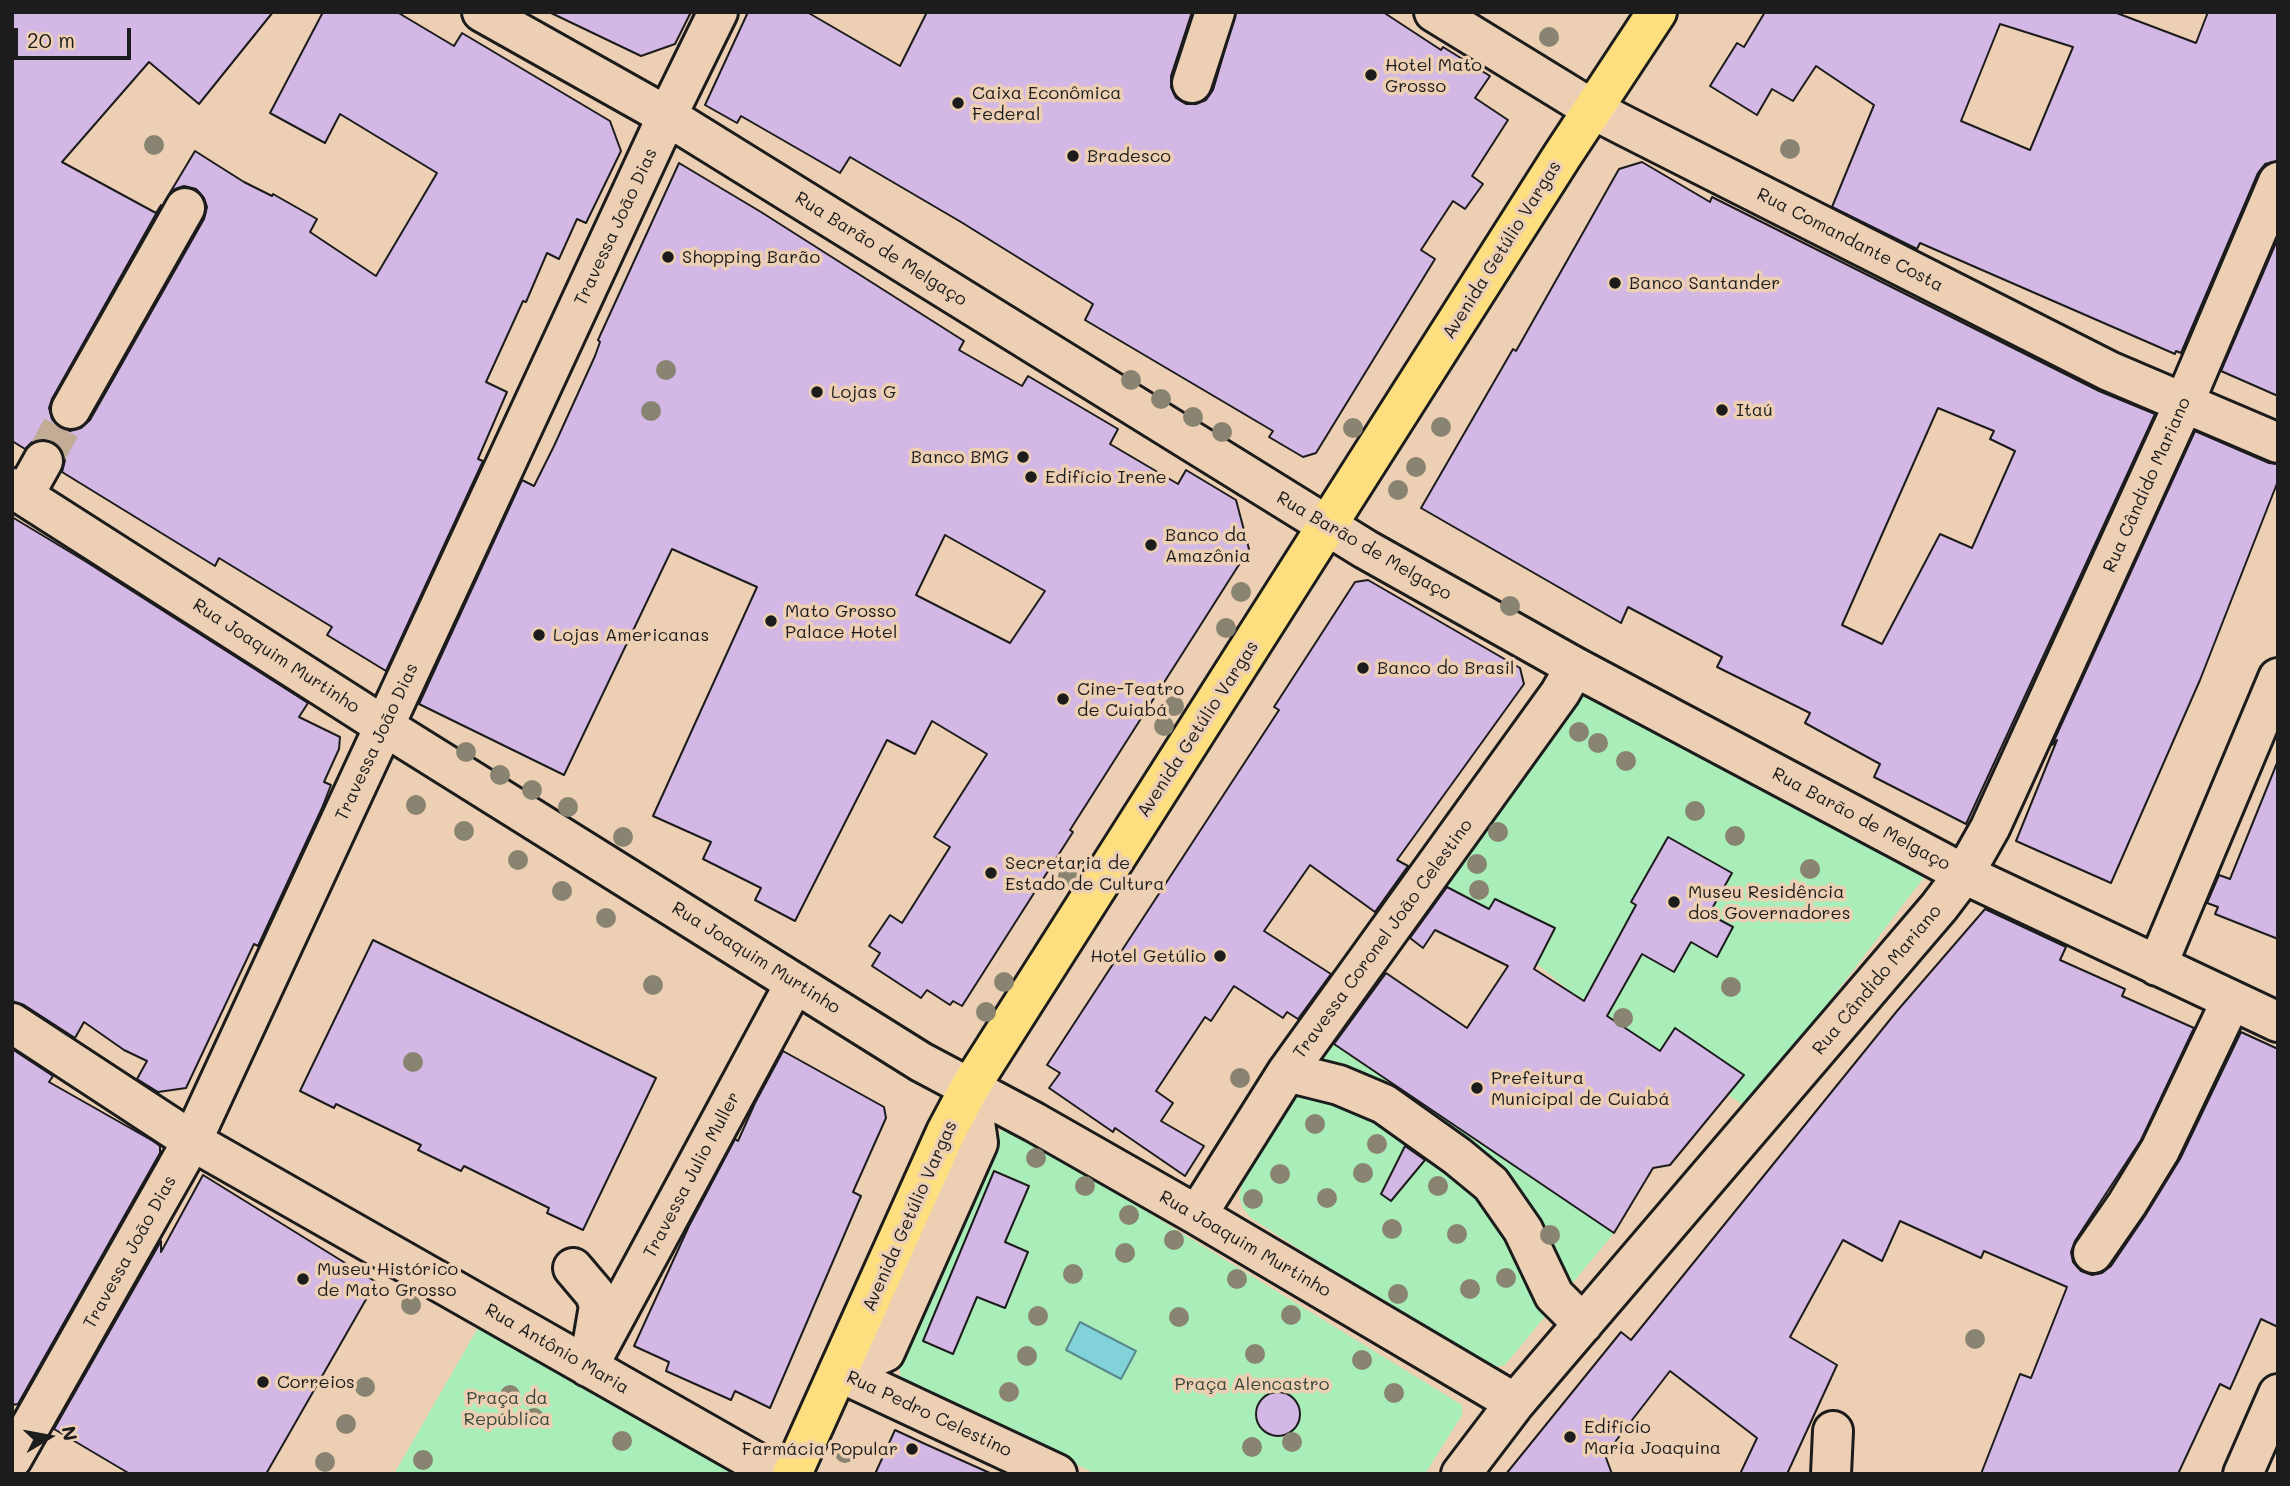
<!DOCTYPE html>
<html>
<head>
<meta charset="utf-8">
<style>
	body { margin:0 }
	#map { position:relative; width:2290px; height:1486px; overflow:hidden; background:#edd0b4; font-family:Mali,sans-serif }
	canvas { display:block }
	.frame { position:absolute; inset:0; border:14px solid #1c1c1c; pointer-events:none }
	.north { position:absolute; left:14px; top:1402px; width:70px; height:70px; -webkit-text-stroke:5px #edd0b4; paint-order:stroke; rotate:80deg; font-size:19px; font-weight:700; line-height:28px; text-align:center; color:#1c1c1c }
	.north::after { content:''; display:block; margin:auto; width:24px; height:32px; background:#1c1c1c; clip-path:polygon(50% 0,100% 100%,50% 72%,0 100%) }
	.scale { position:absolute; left:14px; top:28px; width:117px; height:32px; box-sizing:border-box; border:4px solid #1c1c1c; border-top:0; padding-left:9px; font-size:21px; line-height:24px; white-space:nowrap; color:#1c1c1c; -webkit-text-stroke:5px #edd0b4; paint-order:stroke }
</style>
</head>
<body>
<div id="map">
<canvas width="2290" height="1486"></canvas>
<div class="frame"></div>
<div class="north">N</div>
<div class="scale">20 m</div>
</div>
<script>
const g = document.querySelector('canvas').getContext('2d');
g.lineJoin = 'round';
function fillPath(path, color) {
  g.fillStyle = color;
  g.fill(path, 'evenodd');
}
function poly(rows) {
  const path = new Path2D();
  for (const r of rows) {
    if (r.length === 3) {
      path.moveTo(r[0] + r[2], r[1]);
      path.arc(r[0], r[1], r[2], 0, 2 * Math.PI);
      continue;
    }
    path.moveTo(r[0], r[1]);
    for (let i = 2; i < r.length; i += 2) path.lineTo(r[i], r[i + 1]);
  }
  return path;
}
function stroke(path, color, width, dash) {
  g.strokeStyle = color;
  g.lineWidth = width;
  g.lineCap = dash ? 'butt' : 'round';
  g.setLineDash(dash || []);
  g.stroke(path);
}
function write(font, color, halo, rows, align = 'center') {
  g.font = font + ' Mali,sans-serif';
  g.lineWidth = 7;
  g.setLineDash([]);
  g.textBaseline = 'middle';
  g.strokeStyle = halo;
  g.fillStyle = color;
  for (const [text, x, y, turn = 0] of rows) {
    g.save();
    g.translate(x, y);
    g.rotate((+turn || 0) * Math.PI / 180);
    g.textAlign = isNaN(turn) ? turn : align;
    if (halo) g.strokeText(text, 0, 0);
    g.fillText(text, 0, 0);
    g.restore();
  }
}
fillPath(poly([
	[1588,688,1925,876,1748,1108,1577,997,1537,964,1427,905],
	[1328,1041,1614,1233,1505,1365,1486,1369,1251,1218,1243,1208,1239,1197,1243,1180],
	[1004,1124,1462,1405,1462,1415,1425,1474,1096,1474,901,1379,899,1366],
	[479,1326,754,1474,394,1474]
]), '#a9edb8');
const water = poly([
	[1080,1322,1136,1351,1121,1379,1066,1350,1080,1322]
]);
fillPath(water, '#81d2d9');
stroke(water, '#59898d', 2);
const building = poly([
	[12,12,273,12,199,104,149,62,62,162,156,213,161,205,52,399,49,408,52,419,60,428,70,431,81,428,90,420,204,219,207,207,204,198,196,189,184,186,175,189,168,196,195,151,244,182,272,196,273,194,317,219,310,232,376,276,437,173,340,114,325,143,270,113,323,12,397,12,454,46,462,33,610,121,621,151,586,223,577,219,559,259,547,253,526,302,523,301,486,382,507,392,478,459,483,461,386,671,327,635,332,627,219,558,215,566,62,472,65,460,61,449,54,442,42,439,32,442,25,449,12,441,12,12],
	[549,12,691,12,675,44,641,56,549,12],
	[748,12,807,12,900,66,927,12,1192,12,1171,76,1171,87,1176,98,1186,104,1196,104,1206,100,1213,90,1236,12,1383,12,1441,50,1443,47,1490,76,1475,98,1508,120,1472,176,1483,184,1465,209,1453,201,1421,250,1435,259,1316,453,1303,457,1269,437,1273,431,1085,320,1093,304,961,222,850,157,840,173,741,116,737,123,705,105,748,12],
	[1765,12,2114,12,2196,43,2208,12,2278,12,2278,161,2265,164,2258,173,2181,353,2176,351,2175,354,1920,243,1917,249,1832,207,1874,105,1816,66,1793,101,1772,89,1757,115,1710,86,1737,43,1744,47,1765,12],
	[2000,24,2073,47,2030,150,1961,121,2000,24],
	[1642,162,1710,202,1712,197,2099,391,2155,414,1966,824,1874,777,1880,764,1805,723,1810,713,1717,667,1722,657,1628,607,1621,623,1421,508,1513,349,1516,351,1619,169,1642,162],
	[1938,408,1994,431,1990,439,2015,451,1972,548,1940,534,1882,644,1842,625,1938,408],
	[679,163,761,212,964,341,959,350,1022,386,1028,376,1118,429,1110,444,1178,484,1186,470,1236,500,1249,549,1070,830,1073,832,962,1006,953,1001,950,1005,927,990,921,998,872,966,880,953,869,946,890,915,902,923,950,847,934,837,987,754,932,721,915,754,887,740,795,921,755,900,761,888,703,859,711,842,653,816,757,587,672,549,564,775,419,704,522,480,534,486,554,446,595,356,600,342,598,340,679,163],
	[945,535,1045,591,1010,643,916,595,945,535],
	[2278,238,2278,396,2221,371,2278,238],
	[2195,431,2269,463,2278,464,2278,481,2200,680,2111,883,2016,841,2057,740,2052,745,2195,431],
	[12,517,85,561,308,703,299,717,340,737,339,749,324,782,331,785,322,808,258,946,254,944,186,1088,158,1092,137,1079,147,1061,124,1050,84,1022,75,1038,24,1005,12,1001,12,517],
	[1368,580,1520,668,1524,684,1397,860,1408,866,1375,912,1310,865,1264,931,1331,974,1298,1019,1287,1012,1283,1018,1234,986,1211,1021,1205,1017,1156,1091,1173,1103,1161,1121,1204,1146,1185,1176,1115,1128,1113,1132,1049,1088,1060,1073,1047,1065,1279,710,1274,707,1355,582,1368,580],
	[2277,763,2278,764,2278,939,2215,914,2218,907,2207,903,2219,875,2230,879,2277,763],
	[1668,837,1732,873,1709,914,1733,927,1717,957,1691,942,1674,972,1642,954,1607,1016,1660,1051,1675,1028,1744,1075,1670,1165,1653,1168,1614,1233,1334,1044,1386,973,1467,1028,1508,966,1435,930,1423,948,1410,938,1447,887,1489,909,1495,899,1555,928,1534,969,1584,1001,1636,905,1631,902,1668,837],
	[1985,909,2066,947,2060,960,2125,989,2122,996,2194,1028,2141,1140,2075,1241,2071,1252,2073,1262,2081,1271,2092,1275,2102,1273,2111,1266,2145,1216,2180,1159,2241,1032,2278,1049,2278,1327,2261,1319,2230,1389,2220,1384,2178,1474,1981,1474,2020,1374,2031,1378,2067,1287,1984,1251,1981,1258,1900,1221,1882,1261,1843,1240,1790,1337,1837,1365,1787,1474,1740,1474,1757,1438,1670,1371,1605,1455,1612,1474,1506,1474,1621,1332,1631,1340,1897,1011,1985,909],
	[373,940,656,1078,583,1230,547,1213,549,1208,464,1166,461,1171,418,1150,421,1145,336,1104,334,1108,300,1091,373,940],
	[12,1049,53,1076,49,1082,153,1141,160,1146,160,1153,18,1404,12,1405,12,1049],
	[783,1051,884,1107,886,1118,853,1192,861,1196,770,1408,735,1391,731,1400,666,1371,669,1362,634,1346,689,1226,735,1139,738,1141,755,1103,783,1051],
	[1405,1146,1425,1160,1391,1201,1381,1194,1405,1146],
	[994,1171,1029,1186,1005,1242,1028,1252,1005,1308,977,1297,953,1354,923,1341,994,1171],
	[203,1175,376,1282,266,1474,130,1474,54,1429,161,1241,161,1252,203,1175],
	[1278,1414,22],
	[895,1430,923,1443,992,1474,875,1474,895,1430]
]);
fillPath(building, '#d3b7e5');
stroke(building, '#1c1c1c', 2);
stroke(poly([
	[43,461,71,409]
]), '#c3ac96', 38, [38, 19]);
const minor = poly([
	[482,12,667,116,1365,549,1575,667,1964,874,2278,1022],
	[1434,12,1592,109,1625,126,2109,371,2278,443],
	[1192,83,1215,12],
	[71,409,185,208],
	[12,488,384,726,921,1062,1034,1122,1197,1215,1515,1403],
	[24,495,43,461],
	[2157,966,2278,678],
	[12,1023,192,1141,777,1474],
	[1287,1072,1339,1085,1384,1104,1457,1156,1491,1184,1523,1230,1554,1295,1583,1324],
	[1197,1215,1287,1072,1560,693,1575,667],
	[2093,1253,2127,1204,2160,1150,2231,1001],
	[573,1268,595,1294,599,1306,592,1347],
	[588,1367,795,983],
	[839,1372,885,1352,978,1143,970,1087],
	[839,1372,1057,1474],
	[12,1459,192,1141,667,116,718,12],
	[1461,1474,1515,1403,1939,907,1964,874,1990,828,2184,403,2278,182],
	[1831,1474,1833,1431],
	[2243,1474,2278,1394]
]);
const major = poly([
	[792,1474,946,1132,970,1087,1562,156,1657,12]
]);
stroke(minor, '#1c1c1c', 44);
stroke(major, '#1c1c1c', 44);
stroke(minor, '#edd0b4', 38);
stroke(major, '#fedf80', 38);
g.fillStyle = '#898471';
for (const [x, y] of [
	[1549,37],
	[154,145],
	[1790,149],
	[666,370],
	[1131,380],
	[1161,399],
	[651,411],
	[1193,417],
	[1441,427],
	[1353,428],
	[1222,432],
	[1416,467],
	[1398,490],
	[1241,592],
	[1510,606],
	[1226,628],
	[1174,706],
	[1164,726],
	[1579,732],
	[1598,743],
	[466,752],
	[1626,761],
	[500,775],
	[532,790],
	[416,805],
	[568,807],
	[1695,811],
	[464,831],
	[1498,832],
	[1735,836],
	[623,837],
	[518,860],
	[1477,864],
	[1810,869],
	[1068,876],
	[1479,890],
	[562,891],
	[606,918],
	[1004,982],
	[653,985],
	[1731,987],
	[986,1012],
	[1623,1018],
	[413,1062],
	[1240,1078],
	[1315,1124],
	[1377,1144],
	[1036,1158],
	[1363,1173],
	[1280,1174],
	[1085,1186],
	[1438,1186],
	[1327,1198],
	[1253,1199],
	[1129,1215],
	[1392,1229],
	[1457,1234],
	[1550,1235],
	[1174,1240],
	[1125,1253],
	[1073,1274],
	[1506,1278],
	[1237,1279],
	[1470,1289],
	[1398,1294],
	[411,1305],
	[1291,1315],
	[1038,1316],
	[1179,1317],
	[1975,1339],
	[1255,1354],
	[1027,1356],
	[1362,1360],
	[365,1387],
	[1009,1392],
	[1394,1393],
	[510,1395],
	[534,1418],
	[346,1424],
	[622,1441],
	[1292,1442],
	[1252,1447],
	[845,1453],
	[423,1460],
	[325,1462]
]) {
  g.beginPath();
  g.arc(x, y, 10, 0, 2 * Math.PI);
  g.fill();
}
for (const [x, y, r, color] of [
	[1371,75,7,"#1c1c1c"],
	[958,103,7,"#1c1c1c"],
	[1073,156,7,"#1c1c1c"],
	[668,257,7,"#1c1c1c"],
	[1615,283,7,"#1c1c1c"],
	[817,392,7,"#1c1c1c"],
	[1722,410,7,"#1c1c1c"],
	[1023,457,7,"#1c1c1c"],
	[1031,477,7,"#1c1c1c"],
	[1151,545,7,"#1c1c1c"],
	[771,621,7,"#1c1c1c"],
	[539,635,7,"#1c1c1c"],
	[1363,668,7,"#1c1c1c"],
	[1063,699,7,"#1c1c1c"],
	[991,873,7,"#1c1c1c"],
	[1674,902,7,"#1c1c1c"],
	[1220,956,7,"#1c1c1c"],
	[1477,1088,7,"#1c1c1c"],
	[303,1279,7,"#1c1c1c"],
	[263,1382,7,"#1c1c1c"],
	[1570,1437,7,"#1c1c1c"],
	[912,1449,7,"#1c1c1c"]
]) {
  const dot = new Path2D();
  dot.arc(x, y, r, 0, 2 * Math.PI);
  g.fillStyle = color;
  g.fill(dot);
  stroke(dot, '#edd0b4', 2.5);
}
write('18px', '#1c1c1c', '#edd0b4', [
	["Hotel Mato",1385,65],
	["Grosso",1385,86],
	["Caixa Econômica",972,93],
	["Federal",972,114],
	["Bradesco",1087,156],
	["Shopping Barão",682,257],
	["Banco Santander",1629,283],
	["Lojas G",831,392],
	["Itaú",1736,410],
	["Banco BMG",1009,457,"right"],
	["Edifício Irene",1045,477],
	["Banco da",1165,535],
	["Amazônia",1165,556],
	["Mato Grosso",785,611],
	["Palace Hotel",785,632],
	["Lojas Americanas",553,635],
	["Banco do Brasil",1377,668],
	["Cine-Teatro",1077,689],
	["de Cuiabá",1077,710],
	["Secretaria de",1005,863],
	["Estado de Cultura",1005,884],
	["Museu Residência",1688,892],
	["dos Governadores",1688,913],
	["Hotel Getúlio",1206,956,"right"],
	["Prefeitura",1491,1078],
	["Municipal de Cuiabá",1491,1099],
	["Museu Histórico",317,1269],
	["de Mato Grosso",317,1290],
	["Correios",277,1382],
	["Edifício",1584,1427],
	["Maria Joaquina",1584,1448],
	["Farmácia Popular",898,1449,"right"]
], 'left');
write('18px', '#1c1c1c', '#edd0b4', [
	["Travessa João Dias",616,227,-65],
	["Rua Comandante Costa",1850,240,27],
	["Rua Barão de Melgaço",881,249,32],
	["Avenida Getúlio Vargas",1502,250,-58],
	["Rua Cândido Mariano",2147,485,-66],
	["Rua Barão de Melgaço",1364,546,30],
	["Rua Joaquim Murtinho",276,656,33],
	["Avenida Getúlio Vargas",1198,729,-57],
	["Travessa João Dias",377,742,-65],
	["Rua Barão de Melgaço",1861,819,28],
	["Travessa Coronel João Celestino",1383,939,-54],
	["Rua Joaquim Murtinho",756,958,32],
	["Rua Cândido Mariano",1877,980,-50],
	["Travessa Julio Muller",692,1175,-62],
	["Avenida Getúlio Vargas",910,1216,-66],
	["Rua Joaquim Murtinho",1245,1244,30],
	["Travessa João Dias",130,1252,-61],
	["Rua Antônio Maria",557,1349,30],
	["Rua Pedro Celestino",929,1414,25]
]);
write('18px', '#38463b', '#edd0b4', [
	["Praça Alencastro",1252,1384],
	["Praça da",507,1398],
	["República",507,1419]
]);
</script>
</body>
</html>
